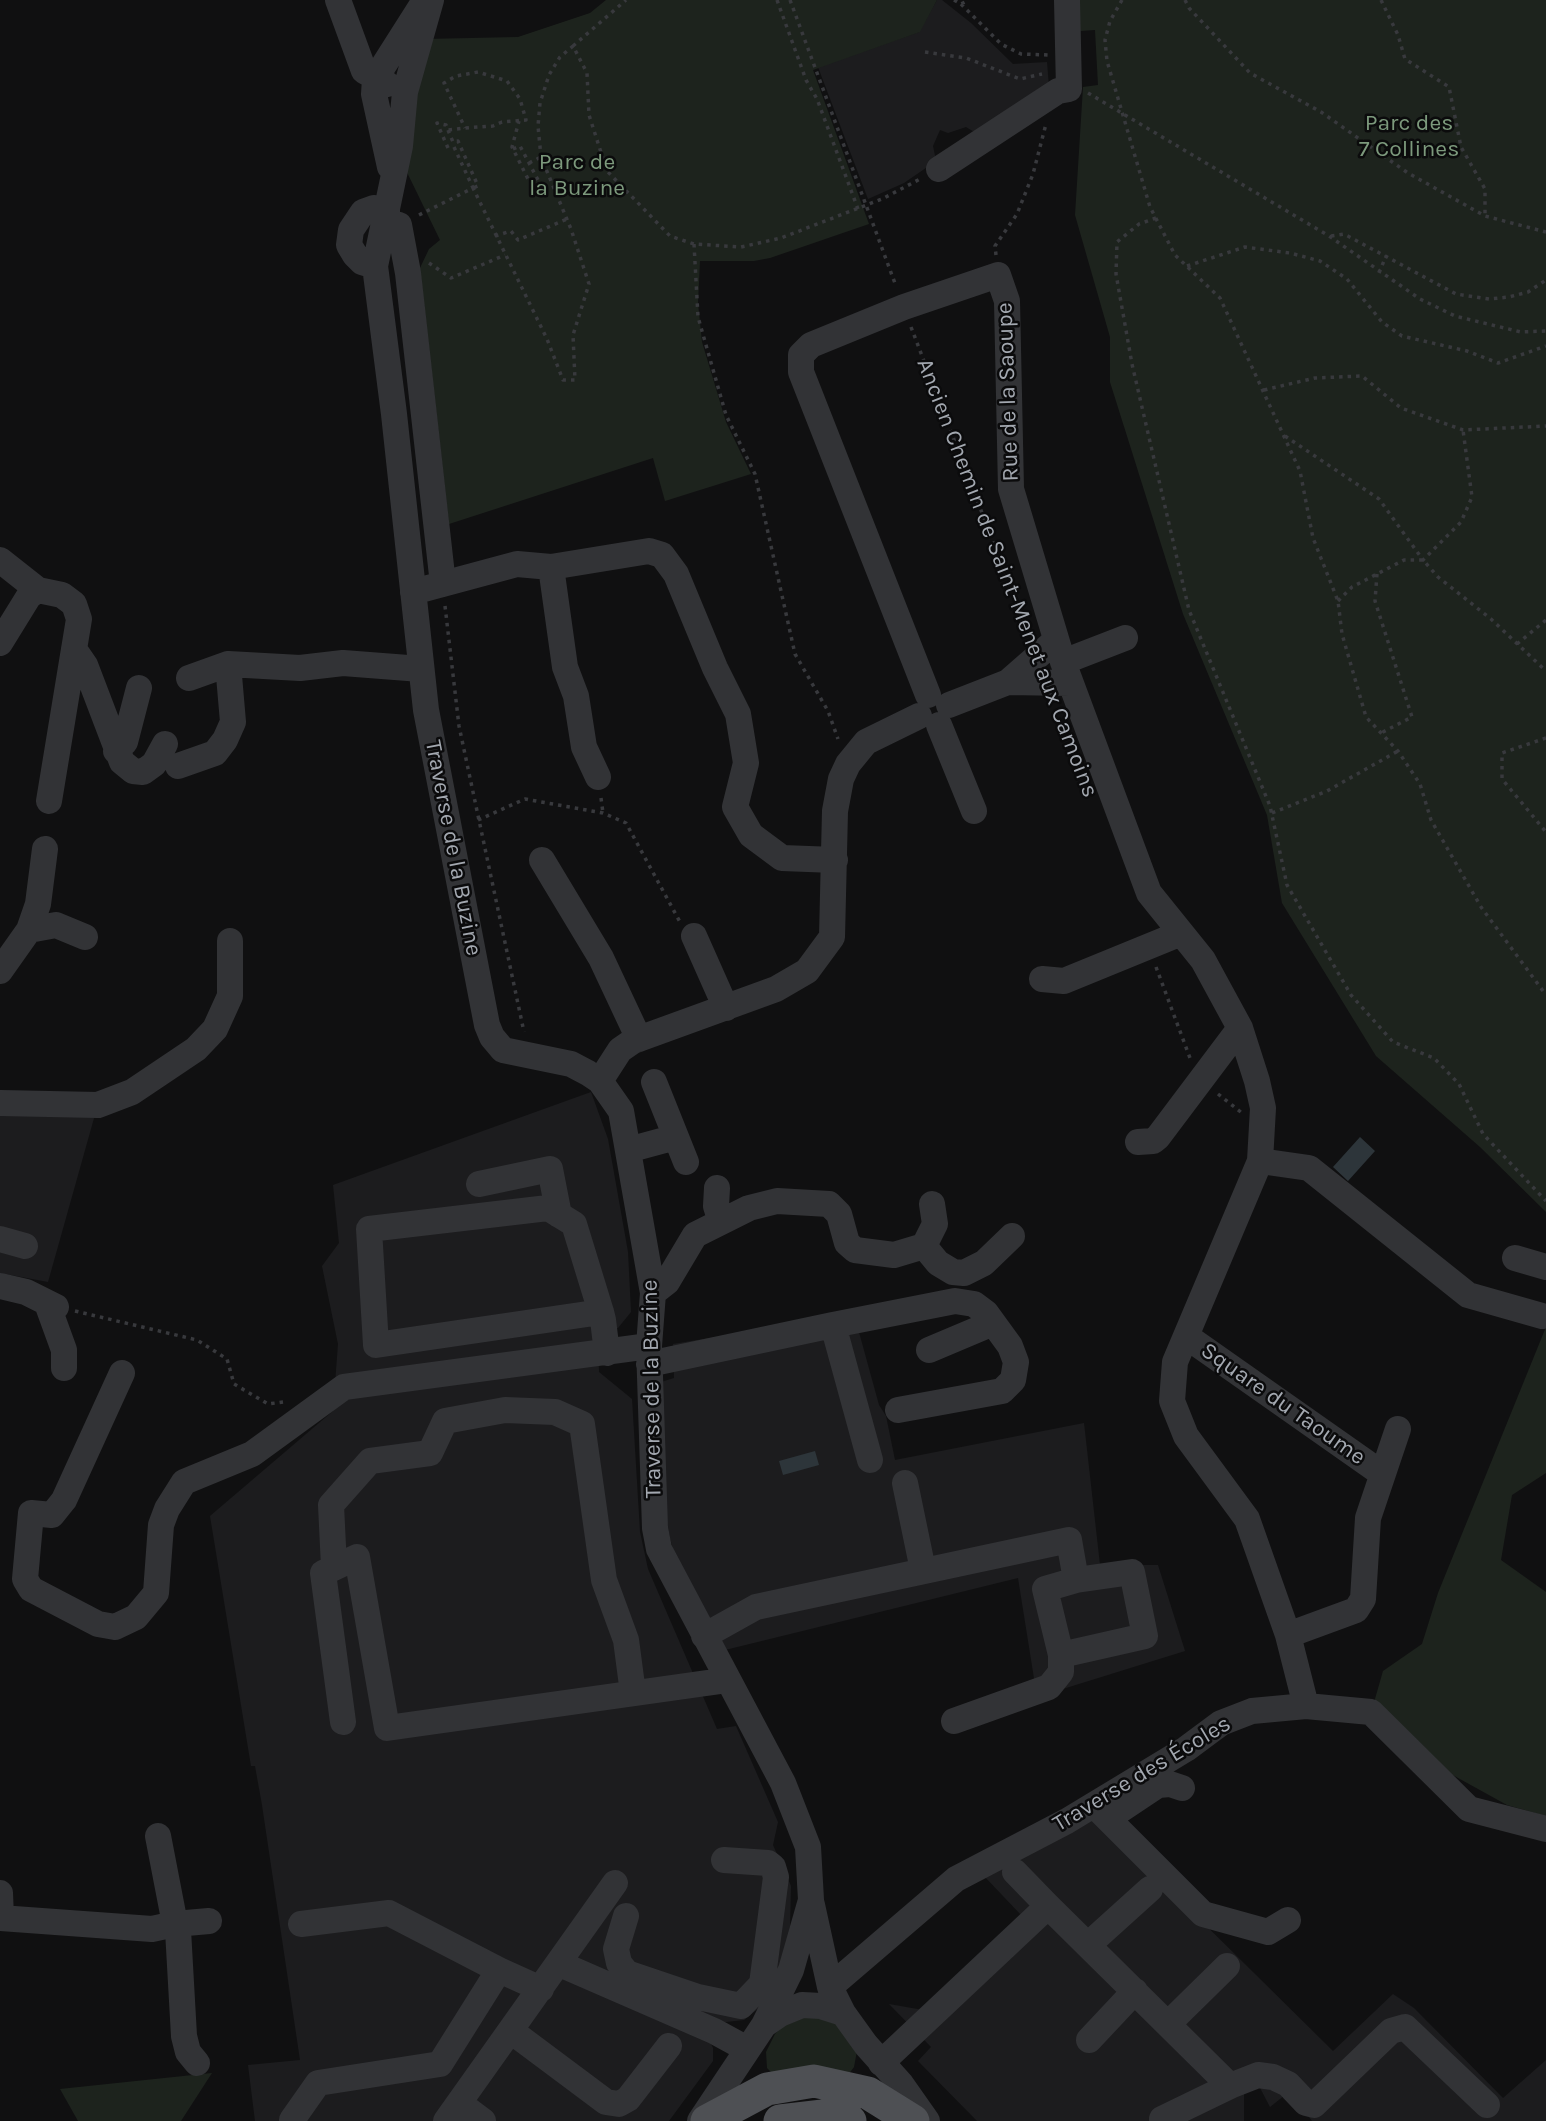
<!DOCTYPE html>
<html>
<head>
<meta charset="utf-8">
<style>
	body { margin:0 }
	canvas { display:block; background:#101011 }
</style>
</head>
<body>
<canvas width="1546" height="2121"></canvas>
<script>
const g = document.querySelector('canvas').getContext('2d');
g.lineJoin = 'round';
function fillPath(path, color) {
  g.fillStyle = color;
  g.fill(path, 'evenodd');
}
function poly(rows) {
  const path = new Path2D();
  for (const r of rows) {
    path.moveTo(r[0], r[1]);
    for (let i = 2; i < r.length; i += 2) path.lineTo(r[i], r[i + 1]);
  }
  return path;
}
function stroke(path, color, width, dash) {
  g.strokeStyle = color;
  g.lineWidth = width;
  g.lineCap = dash ? 'butt' : 'round';
  g.setLineDash(dash || []);
  g.stroke(path);
}
function write(font, color, halo, rows, align = 'center') {
  g.font = font + ' Karla,sans-serif';
  g.lineWidth = 5;
  g.setLineDash([]);
  g.textBaseline = 'middle';
  g.strokeStyle = halo;
  g.fillStyle = color;
  for (const [text, x, y, turn = 0] of rows) {
    g.save();
    g.translate(x, y);
    g.rotate((+turn || 0) * Math.PI / 180);
    g.textAlign = isNaN(turn) ? turn : align;
    if (halo) g.strokeText(text, 0, 0);
    g.fillText(text, 0, 0);
    g.restore();
  }
}
fillPath(poly([
	[937,0,942,0,971,23,1013,64,1047,62,1049,87,981,136,966,127,948,133,940,130,933,146,936,161,904,183,868,199,818,67,919,32],
	[591,1092,608,1139,628,1252,631,1312,618,1328,598,1332,599,1372,632,1399,640,1532,648,1569,717,1729,736,1726,778,1822,773,1845,791,1886,790,1927,780,1974,759,2008,744,2020,717,2023,709,2040,713,2048,713,2061,669,2121,255,2121,248,2065,300,2060,262,1805,255,1766,251,1766,210,1516,333,1411,338,1344,322,1266,339,1243,333,1185],
	[0,1107,96,1111,48,1282,0,1273],
	[854,1314,879,1405,886,1416,895,1460,1084,1423,1100,1565,1158,1565,1185,1651,1037,1697,1018,1578,725,1650,675,1557,670,1538,665,1509,661,1382,674,1378,673,1344],
	[1094,1815,1333,2051,1393,1994,1414,2008,1503,2098,1546,2060,1546,2121,1312,2121,1290,2091,1270,2107,1258,2084,1244,2092,1244,2121,977,2121,918,2061,931,2047,889,2004,923,2010,1022,1916,984,1876]
]), '#1c1c1e');
fillPath(poly([
	[606,0,937,0,920,32,813,70,869,224,770,258,754,261,700,261,698,303,702,342,726,422,751,474,665,501,653,458,449,524,420,268,429,249,440,240,400,158,425,39,518,37,590,13],
	[1077,0,1546,0,1546,1212,1480,1147,1376,1056,1282,903,1267,815,1183,614,1110,382,1110,337,1075,215,1083,87,1098,85,1095,30,1080,31],
	[1546,1327,1546,1473,1512,1495,1501,1560,1546,1592,1546,1816,1507,1805,1440,1768,1373,1706,1383,1671,1422,1644,1438,1593],
	[818,2016,835,2023,857,2051,854,2067,848,2075,773,2074,767,2068,766,2052,775,2034,786,2022,799,2017],
	[212,2073,181,2121,78,2121,60,2089]
]), '#1d231d');
fillPath(poly([
	[1360,1137,1375,1151,1348,1181,1333,1167],
	[815,1451,819,1465,783,1475,779,1461]
]), '#2d353a');
stroke(poly([
	[777,0,806,80,817,99,858,209],
	[790,0,896,286],
	[954,0,961,4,969,0],
	[1122,0,1110,21,1105,40,1107,61,1150,207,1175,255,1220,298,1300,471,1313,538,1338,601,1342,634,1366,717,1398,751,1420,784,1431,820,1481,907,1546,995],
	[1185,0,1189,8,1250,73,1321,112,1408,173,1485,216,1546,232],
	[1381,0,1398,35,1405,59,1449,87,1461,147,1485,189,1485,216],
	[961,4,1001,44,1021,54,1048,55],
	[573,46,626,0],
	[925,52,966,58,1020,79,1042,74],
	[1088,93,1329,236,1420,299,1455,316,1521,332,1546,331],
	[448,130,453,142,458,141,478,186,473,188],
	[454,147,473,188],
	[448,148,437,123,446,125,448,130,465,128,493,126,502,122,526,120,520,99,507,81,478,72,456,76,444,83,465,128],
	[513,149,520,146,538,180,530,183,512,147,519,121],
	[529,163,541,157],
	[419,215,473,188,547,339,563,380,575,380,573,335,589,284,571,229,541,157,538,126,540,103,549,75,560,57,573,46,587,73,589,115,607,171,670,236,694,244,741,247,781,238,882,199,922,178],
	[1156,218,1139,224,1117,242,1116,274,1132,364,1189,610,1270,806,1287,885,1351,995,1393,1042,1434,1058,1459,1084,1483,1134,1546,1201],
	[495,236,511,231,518,240,567,219],
	[1331,236,1344,234,1456,294,1489,299,1509,297,1528,292,1546,280],
	[694,244,698,317,726,415,755,474,795,654,828,711,838,739],
	[996,255,995,246,1017,214,1033,174,1046,124],
	[429,263,451,278,505,255],
	[1187,266,1245,247,1290,253,1320,261,1347,279,1382,322,1402,336,1467,351,1498,363,1546,346],
	[1379,273,1386,256],
	[911,327,1029,636],
	[1264,390,1315,378,1362,376,1401,408,1463,430,1546,426],
	[1285,436,1379,499,1423,560,1461,522,1472,497,1463,430],
	[1377,574,1375,601,1412,717,1381,733],
	[1338,601,1352,587,1404,560,1423,560,1438,577,1491,619,1546,671],
	[445,606,459,726,524,1032],
	[1517,644,1546,620],
	[1546,738,1502,753,1502,779,1546,832],
	[601,798,603,813],
	[1272,813,1327,791,1398,751],
	[478,820,525,799,603,813,626,823,680,922],
	[1156,967,1190,1058],
	[1218,1094,1242,1113],
	[75,1311,197,1340,227,1359,234,1384,268,1404,283,1402]
]), '#38393d', 3.5, [3.5, 5]);
stroke(poly([
	[338,0,364,71,387,84],
	[431,0,405,92,400,146,375,266,394,414,426,710,487,1025,492,1037,503,1050,571,1064,588,1073,600,1081,621,1111,653,1293,649,1346,655,1528,659,1549,783,1783,808,1847,811,1900,791,1970,764,2025,700,2121],
	[390,167,374,94,375,79,422,5],
	[939,169,1058,91,1069,89,1067,0],
	[385,221,399,225,408,273,443,584],
	[375,266,362,262,355,255,349,245,351,230,363,212,374,208,387,211],
	[0,560,38,590],
	[551,567,565,667,576,696,584,747,598,777],
	[413,592,517,564,551,567,649,551,662,555,676,574,715,668,738,714,746,763,735,807,751,835,782,858,835,860],
	[0,643,29,596,38,590,62,595,74,604,79,619,49,801],
	[74,649,85,665,122,762,133,771,143,772,154,764,165,744],
	[1063,662,1125,638],
	[189,678,228,664,300,668,343,663,421,669],
	[1008,682,1070,683],
	[928,695,801,372,801,355,811,345,904,307,998,275,1007,301,1011,489,1063,662,1149,893,1203,960,1240,1028,1257,1081,1263,1108,1260,1161,1175,1362,1172,1401,1186,1436,1247,1519,1288,1635,1306,1706],
	[949,705,1008,682,1056,640],
	[939,725,974,811],
	[116,751,125,742,139,688],
	[178,766,215,753,225,740,233,722,228,664],
	[542,860,601,958,639,1039],
	[29,930,38,904,45,849],
	[694,936,726,1008],
	[0,971,29,930,56,925,85,937],
	[1042,979,1064,981,1179,934],
	[600,1081,620,1050,633,1041,776,989,807,971,832,937,835,811,841,779,848,764,866,742,919,716],
	[654,1082,686,1162],
	[0,1103,98,1105,132,1092,196,1049,215,1029,230,996,230,941],
	[1138,1142,1153,1141,1158,1137,1240,1028],
	[628,1150,676,1137],
	[1260,1161,1309,1168,1468,1295,1542,1316],
	[479,1184,550,1169,559,1215],
	[717,1188,716,1206,721,1222],
	[0,1239,25,1246],
	[924,1246,938,1263,953,1272,964,1273,984,1263,1012,1236],
	[1515,1258,1546,1267],
	[0,1286,26,1292,56,1307],
	[653,1293,667,1282,695,1235,749,1208,777,1201,829,1204,839,1214,847,1243,855,1250,894,1255,924,1246,935,1224,932,1204],
	[48,1306,64,1350,64,1368],
	[601,1312,376,1345,369,1229,548,1208,574,1224,601,1312,603,1320,607,1353],
	[833,1325,955,1301,974,1304,986,1313,1010,1346,1016,1362,1013,1380,1002,1391,898,1410],
	[1186,1336,1381,1473],
	[929,1350,993,1323],
	[649,1364,833,1325,870,1460],
	[122,1373,64,1500,52,1515,31,1513,25,1579,31,1589,98,1624,115,1627,136,1617,156,1593,161,1525,167,1509,184,1482,252,1454,344,1387,649,1346],
	[905,1483,923,1570],
	[334,1567,331,1505,370,1461,430,1453,445,1421,505,1410,555,1412,582,1424,604,1580,626,1640,633,1693],
	[1288,1635,1356,1610,1363,1599,1368,1518,1398,1429],
	[704,1636,756,1607,1069,1540,1076,1580,1132,1572,1145,1636,1061,1655,1045,1589,1076,1580],
	[954,1721,1049,1687,1061,1672,1061,1655],
	[343,1722,323,1573,357,1557,387,1728,728,1680],
	[1182,1788,1170,1784,1158,1785,1122,1809,1094,1805,1203,1914,1268,1932,1288,1920],
	[1015,1872,1048,1906],
	[0,1893,1,1918],
	[812,1905,830,1987,843,2013,866,2045,901,2084,927,2121],
	[626,1916,616,1949,619,1963,627,1973,698,1997,741,2006,762,1984,776,1877,773,1867,768,1863,724,1860],
	[0,1918,152,1929,175,1924,158,1836],
	[301,1924,389,1913,499,1970],
	[1088,1945,1150,1889],
	[560,1964,714,2031,747,2049],
	[830,1987,956,1879,1067,1821,1186,1749,1221,1723,1252,1711,1306,1706,1371,1712,1469,1809,1546,1829],
	[1168,2024,1227,1966],
	[764,2025,780,2014,802,2005,821,2006,843,2013],
	[511,2031,606,2102,619,2104,628,2099,669,2046],
	[1089,2040,1135,1991],
	[197,2063,188,2052,184,2036,178,1930,175,1924,209,1921],
	[881,2063,1048,1906,1230,2086,1258,2075,1273,2077,1288,2084,1306,2103,1314,2105,1391,2031,1405,2027,1487,2105],
	[459,2103,483,2121],
	[1162,2119,1230,2086],
	[292,2120,318,2083,440,2064,499,1970,541,1989],
	[446,2121,615,1883]
]), '#323336', 26);
stroke(poly([
	[707,2121,767,2089,814,2081,868,2093,913,2121],
	[780,2121,823,2116,850,2121]
]), '#4e5054', 33);
write('23px', '#7c997c', '#0b0b0c', [
	["Parc des",1409,123],
	["7 Collines",1409,149],
	["Parc de",577,162],
	["la Buzine",577,188]
]);
write('23px', '#a3a8b0', '#0b0b0c', [
	["Rue de la Saoupe",1008,392,-92],
	["Ancien Chemin de Saint-Menet aux Camoins",1007,578,69],
	["Traverse de la Buzine",453,848,79],
	["Traverse de la Buzine",652,1389,-91],
	["Square du Taoume",1283,1404,35],
	["Traverse des Écoles",1142,1774,-31]
]);
</script>
</body>
</html>
